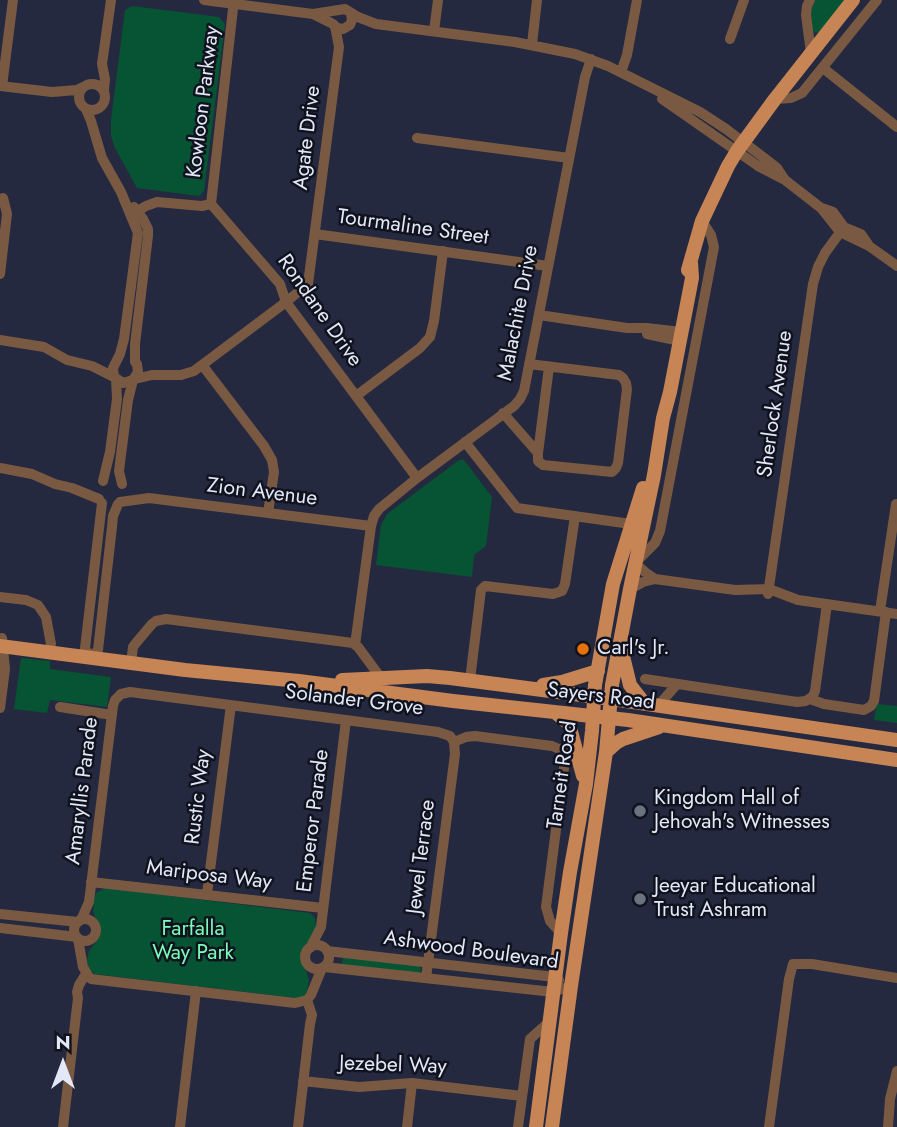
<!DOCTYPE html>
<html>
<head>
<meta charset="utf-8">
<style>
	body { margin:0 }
	#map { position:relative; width:897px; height:1127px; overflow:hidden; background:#242940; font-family:Jost,sans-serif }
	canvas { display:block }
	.north { position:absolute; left:28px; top:1029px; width:70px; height:70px; -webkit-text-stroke:5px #10131d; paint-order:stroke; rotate:0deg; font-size:19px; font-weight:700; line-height:28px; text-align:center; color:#e3e7f7 }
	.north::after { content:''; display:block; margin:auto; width:24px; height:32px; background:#e3e7f7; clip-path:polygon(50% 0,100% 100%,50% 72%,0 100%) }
</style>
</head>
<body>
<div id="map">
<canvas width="897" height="1127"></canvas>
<div class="north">N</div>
</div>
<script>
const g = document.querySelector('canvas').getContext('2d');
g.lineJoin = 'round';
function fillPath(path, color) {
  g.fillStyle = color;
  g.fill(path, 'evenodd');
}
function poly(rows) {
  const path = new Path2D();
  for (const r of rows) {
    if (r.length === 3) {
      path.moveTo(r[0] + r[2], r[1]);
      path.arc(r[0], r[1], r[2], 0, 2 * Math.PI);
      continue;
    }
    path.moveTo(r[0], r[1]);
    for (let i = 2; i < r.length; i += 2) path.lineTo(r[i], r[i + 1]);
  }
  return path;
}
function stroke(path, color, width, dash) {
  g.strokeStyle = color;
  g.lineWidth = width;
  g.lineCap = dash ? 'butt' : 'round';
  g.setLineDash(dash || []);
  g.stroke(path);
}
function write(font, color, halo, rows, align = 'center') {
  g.font = font + ' Jost,sans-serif';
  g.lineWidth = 5;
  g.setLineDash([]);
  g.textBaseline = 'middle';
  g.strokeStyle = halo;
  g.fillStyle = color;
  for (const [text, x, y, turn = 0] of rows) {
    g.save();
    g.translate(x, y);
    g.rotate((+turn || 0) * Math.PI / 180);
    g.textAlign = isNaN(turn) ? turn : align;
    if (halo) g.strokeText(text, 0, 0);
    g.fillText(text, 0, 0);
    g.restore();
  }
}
fillPath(poly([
	[815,0,846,0,818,33,813,32,810,13],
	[132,6,219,17,225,24,204,191,199,196,137,188,115,148,111,136,111,119,125,10],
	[459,460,464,460,492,497,486,546,474,555,472,577,376,565,381,525,387,514],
	[21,658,50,661,50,669,111,677,107,707,50,700,47,713,14,709],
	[877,704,897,706,897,723,874,720],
	[105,888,310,913,315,918,316,927,312,940,304,950,302,956,309,980,307,992,303,997,296,998,94,974,88,967,87,960,89,951,98,939,100,931,93,911,94,899,96,893],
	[343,956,420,966,421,971,419,973,342,965]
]), '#065433');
stroke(poly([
	[204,0,313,14,345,9,358,17,376,24,515,42,575,54,608,66,700,112,726,129,763,157,777,168,785,180],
	[810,0,807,6,806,15,811,53],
	[315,15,333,24,337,28,343,29,350,25,352,20,351,14],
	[434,31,438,0],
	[730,39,744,0],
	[532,44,537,0],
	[823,68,897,127],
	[621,72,627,55,637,0],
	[92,97,13],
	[0,86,52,92,77,90,83,87],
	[2,86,13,0],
	[104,90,105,79,102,64,111,0],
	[662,99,758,166,785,180,821,208,840,232,869,246,897,266],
	[775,99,791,98,802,93,877,0],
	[86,109,91,121,102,158,121,192,138,233,124,339,120,354,113,368,114,377,123,383,133,380,138,372,137,364],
	[417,138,569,158],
	[211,204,234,0],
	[134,207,143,219,148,229,148,236,135,344,135,362],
	[822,208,833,212,844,227,861,234,868,244],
	[131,215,146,206,157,202,202,206,211,204,280,284,286,302,417,478],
	[315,234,548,266],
	[0,274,7,214,3,198],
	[539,315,627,328,646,328,682,332],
	[647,334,680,341],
	[0,340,44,347,67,360,92,366,114,377],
	[203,366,264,446,272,460,274,472,268,513],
	[135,379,152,375,181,375,194,371,286,302,308,284,339,47,335,26],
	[356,396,420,348,430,337,434,321,443,251],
	[503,413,538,453,538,461,543,465,612,472,616,468,618,463,627,389,626,383,623,378,619,375,529,364],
	[465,442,517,508,631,524],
	[538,453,549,367],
	[0,468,32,474,55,484,72,488,99,499],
	[103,481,110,452,117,399,116,379],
	[122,484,119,471,120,463,128,400,133,380],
	[120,502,149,498,371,526],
	[102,503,85,648,90,658,98,650,112,527,113,516,118,504],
	[655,579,645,572,635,563,655,543,660,531,714,247,711,235,702,221],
	[630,589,643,582,655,579,735,590,769,589,798,600,897,614],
	[768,594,813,284,818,267,825,253,844,227],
	[0,597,26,600,38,605,46,617,51,644],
	[880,611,896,504],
	[355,645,371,526,374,516,379,509,417,478,514,406,520,399,524,391,585,77,591,59],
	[131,663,133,647,136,643,152,624,156,621,166,619,353,643,358,647,381,678],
	[645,679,797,702,806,701,813,696,815,691,827,604],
	[470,680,481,590,485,586,553,594,562,591,565,584,575,516],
	[810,699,824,704,864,710,871,706,874,701,886,612],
	[659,705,677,684],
	[60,707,112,715],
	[0,708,5,669,2,638],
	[454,742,466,737,475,736,552,746,559,749,564,753,565,760,546,907,550,921,561,933],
	[91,882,323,908],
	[207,894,231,705],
	[0,914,78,922],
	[85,930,11],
	[81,920,89,902,113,706,115,700,121,694,130,692,438,732,450,736,454,742],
	[0,928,77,937],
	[78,939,83,967,89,977],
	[317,957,12],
	[310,948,321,927,346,720],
	[327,951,528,974,555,977,559,980],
	[324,967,553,992,571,986],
	[426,978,455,754,454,742],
	[91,979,295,1003,307,1000,311,995,322,968],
	[303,1081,359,1087,412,1083,522,1096],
	[63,1127,78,998,77,992,79,985,86,974],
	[180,1127,196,991],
	[298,1127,310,1024,312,1015,307,1000],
	[407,1127,412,1083],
	[518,1127,530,1039,549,1022],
	[769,1127,789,979,793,964,812,964,897,978],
	[888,1127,890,1099,897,1071]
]), '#7a5942', 10);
stroke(poly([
	[688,270,702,221,728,166,737,151,775,99,853,0],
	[0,646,185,670,299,681,453,701,628,720,897,760],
	[621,648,630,685,644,703],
	[342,680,427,676,450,678,619,700,897,740],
	[543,685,562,682,598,671],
	[556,713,569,724,583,776],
	[606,752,616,743,623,739,659,727],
	[536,1127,561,933,570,872,586,784,592,731,595,685,613,584,643,488],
	[552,1127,571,986,606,752,612,685,630,589,654,475,663,418,670,392,692,278,691,263]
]), '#c78455', 14);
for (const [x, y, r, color] of [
	[583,649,7,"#e8710a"],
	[640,811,7,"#6b7280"],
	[640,899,7,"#6b7280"]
]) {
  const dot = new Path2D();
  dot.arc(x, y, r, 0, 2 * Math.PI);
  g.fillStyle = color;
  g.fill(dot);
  stroke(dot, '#10131d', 2.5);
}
write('21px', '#e3e7f7', '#10131d', [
	["Kowloon Parkway",204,102,-83],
	["Agate Drive",308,138,-83],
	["Tourmaline Street",413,228,8],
	["Rondane Drive",319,311,55],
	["Malachite Drive",519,313,-79],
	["Sherlock Avenue",776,404,-82],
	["Zion Avenue",262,493,7],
	["Sayers Road",601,697,7],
	["Solander Grove",354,701,7],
	["Tarneit Road",563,775,-82],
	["Amaryllis Parade",83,791,-83],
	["Rustic Way",199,797,-83],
	["Emperor Parade",314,821,-83],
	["Jewel Terrace",422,857,-83],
	["Mariposa Way",209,876,7],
	["Ashwood Boulevard",471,951,8],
	["Jezebel Way",393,1066,2]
]);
write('21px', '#e3e7f7', '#10131d', [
	["Carl's Jr.",597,649],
	["Kingdom Hall of",654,799],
	["Jehovah's Witnesses",654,823],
	["Jeeyar Educational",654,887],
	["Trust Ashram",654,911]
], 'left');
write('21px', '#79fdb8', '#10131d', [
	["Farfalla",193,930],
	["Way Park",193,954]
]);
</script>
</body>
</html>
